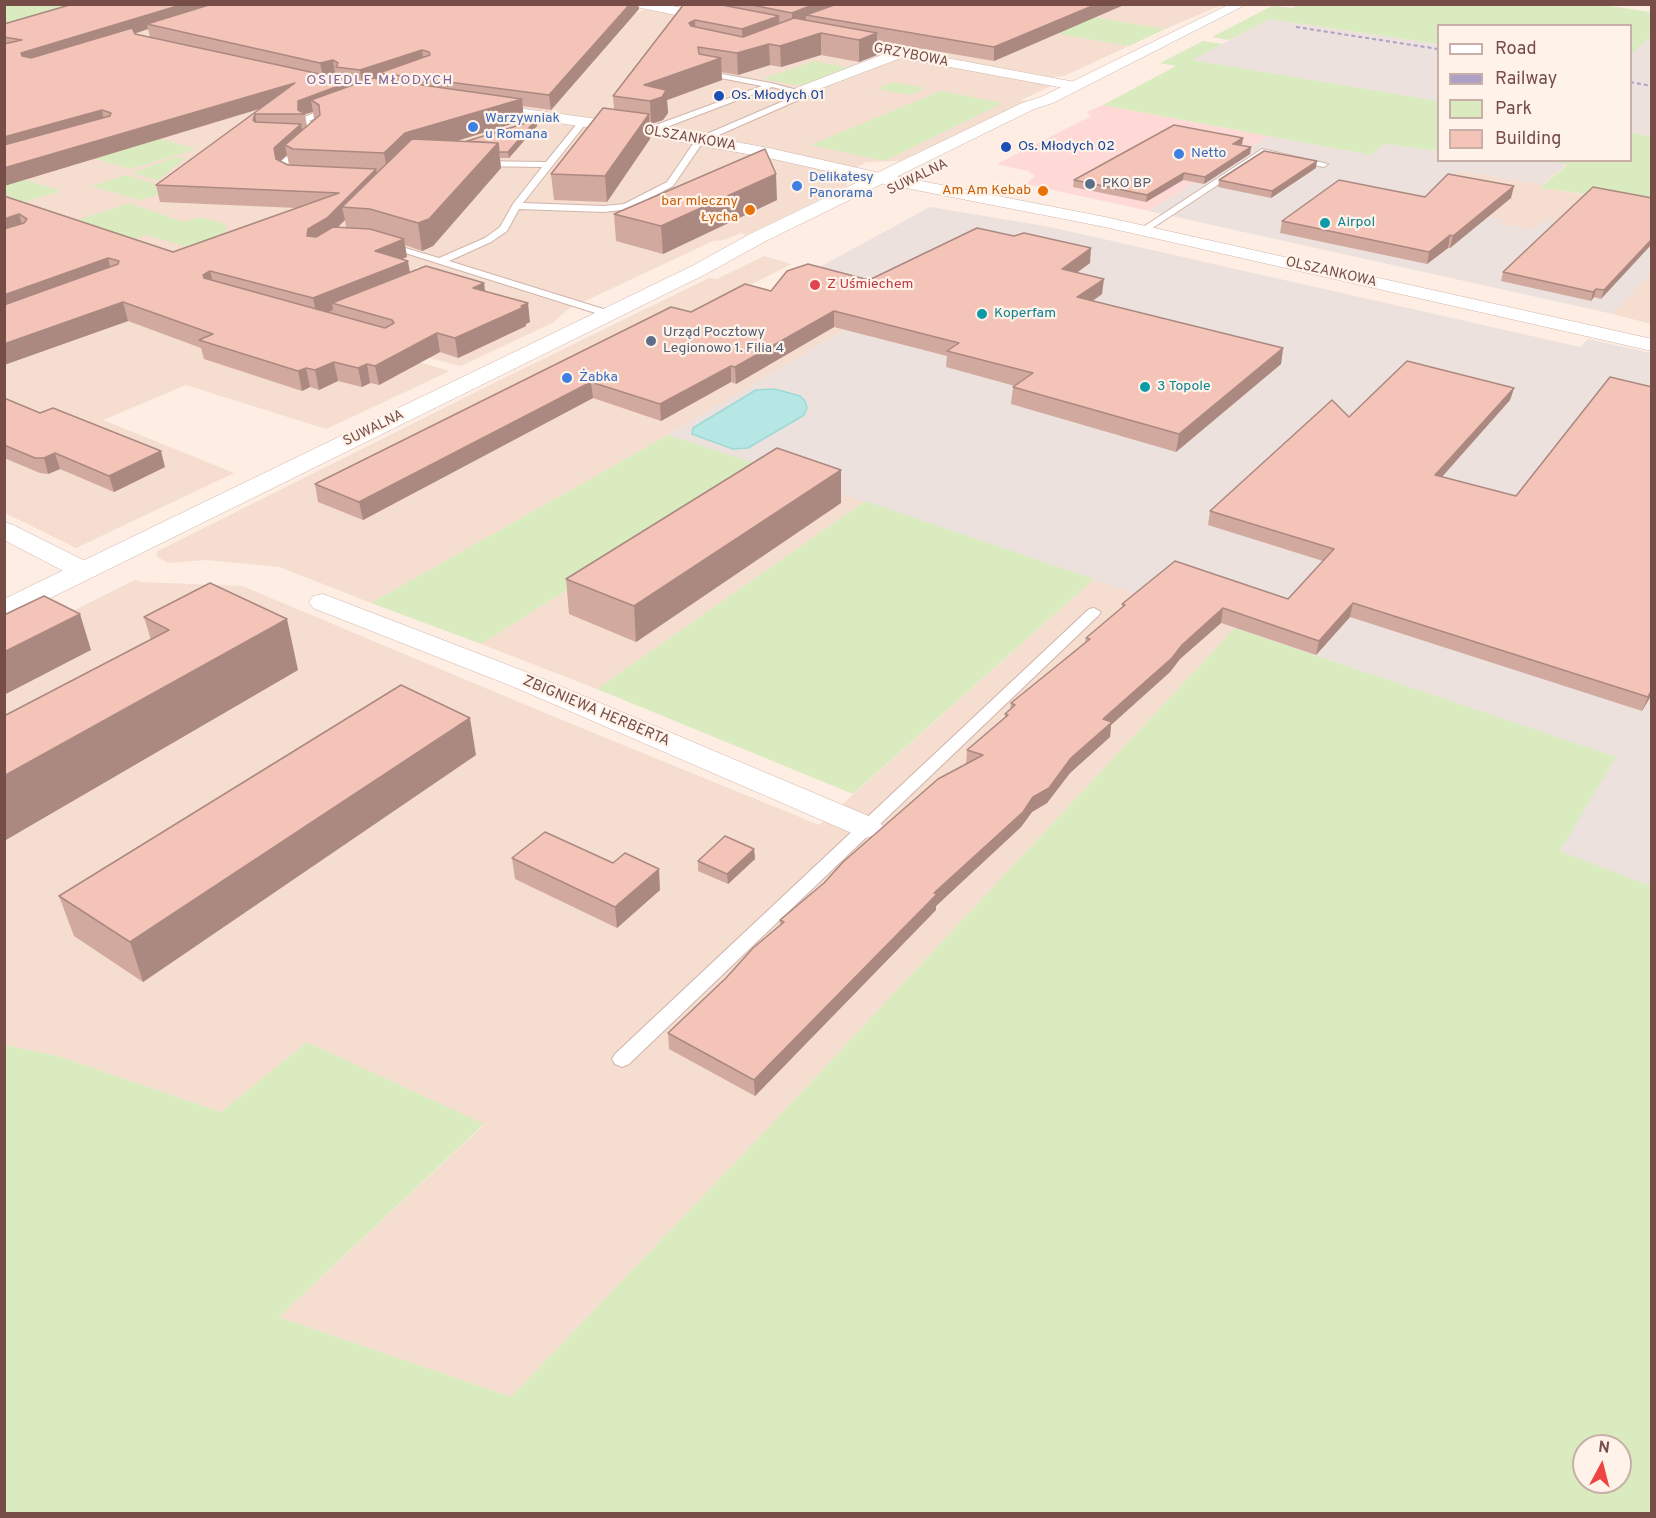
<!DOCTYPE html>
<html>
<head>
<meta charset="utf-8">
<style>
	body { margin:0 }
	#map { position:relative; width:1656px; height:1518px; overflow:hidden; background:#fdede2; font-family:Overpass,sans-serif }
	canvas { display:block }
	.frame { position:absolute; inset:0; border:6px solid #764e47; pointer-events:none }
	.legend { position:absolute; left:1437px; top:24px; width:195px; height:138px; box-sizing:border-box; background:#fff2e9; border:2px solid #c8b0a8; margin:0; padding:8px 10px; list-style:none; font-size:18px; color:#764e47 }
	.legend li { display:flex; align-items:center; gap:12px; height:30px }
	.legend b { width:30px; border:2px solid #c8b0a8 }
	.north { position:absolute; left:1572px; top:1434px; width:60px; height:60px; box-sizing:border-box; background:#fff2e9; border:2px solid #c8b0a8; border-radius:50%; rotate:7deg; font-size:16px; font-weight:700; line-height:24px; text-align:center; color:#764e47 }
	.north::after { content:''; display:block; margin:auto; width:21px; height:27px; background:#ed4542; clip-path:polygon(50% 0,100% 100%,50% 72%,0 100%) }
</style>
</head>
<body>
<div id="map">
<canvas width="1656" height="1518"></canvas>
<div class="frame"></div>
<ul class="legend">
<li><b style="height:8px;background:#fff"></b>Road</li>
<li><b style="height:8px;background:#ada0c7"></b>Railway</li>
<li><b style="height:16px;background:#daebc0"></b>Park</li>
<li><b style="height:16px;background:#f4c4b8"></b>Building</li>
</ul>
<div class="north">N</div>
</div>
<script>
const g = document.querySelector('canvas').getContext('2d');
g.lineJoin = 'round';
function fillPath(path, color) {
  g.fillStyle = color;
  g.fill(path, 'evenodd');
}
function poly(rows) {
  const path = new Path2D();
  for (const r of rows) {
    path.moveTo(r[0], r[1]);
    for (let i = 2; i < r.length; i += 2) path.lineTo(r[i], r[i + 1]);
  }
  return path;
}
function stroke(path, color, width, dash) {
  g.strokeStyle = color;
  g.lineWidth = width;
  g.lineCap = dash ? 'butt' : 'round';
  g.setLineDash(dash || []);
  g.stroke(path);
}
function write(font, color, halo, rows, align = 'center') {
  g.font = font + ' Overpass,sans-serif';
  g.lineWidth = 4.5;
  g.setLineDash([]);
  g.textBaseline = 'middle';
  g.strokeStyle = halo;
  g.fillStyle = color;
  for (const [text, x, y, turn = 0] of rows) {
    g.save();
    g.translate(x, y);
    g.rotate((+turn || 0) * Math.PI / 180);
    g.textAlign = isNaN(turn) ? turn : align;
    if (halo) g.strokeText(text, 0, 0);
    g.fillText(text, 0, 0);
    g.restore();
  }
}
fillPath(poly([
	[102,5,555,38,648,9,1051,86,1021,100,1026,101,900,161,866,162,841,176,846,180,847,186,746,235,741,233,724,240,713,241,568,309,554,322,461,366,398,350,459,280,416,267,415,276,331,311,233,286,200,300,450,371,326,429,186,385,103,420,234,473,76,548,5,513,5,326,41,232,5,208,60,191,5,173,57,148,131,169,195,149,107,124,4,34],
	[872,5,1218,4,1222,5,1165,29,1070,13,1033,29,1129,46,1064,76,1051,77,799,30],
	[1463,171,1543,185,1541,188,1611,198,1583,228,1533,230,1498,224,1503,220,1454,209,1449,182],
	[764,256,791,264,741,290,858,322,668,435,371,603,280,567,206,560,168,563,156,556,158,551,504,378,709,278,717,279],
	[1651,272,1651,324,1613,314],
	[764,466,865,501,597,689,481,644],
	[1094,579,1235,628,770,1126,511,1397,279,1317,484,1125,307,1042,221,1112,61,1057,5,1045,5,645,135,580,141,582,242,586,557,718,819,825]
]), '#f5ddd0');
fillPath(poly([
	[1103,105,1269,136,1149,211,1026,184,1035,176,1028,171,997,164,1091,116,1087,112]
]), '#fed9d5');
fillPath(poly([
	[1270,19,1438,44,1438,101,1191,60],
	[1651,36,1651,136,1631,133,1630,54],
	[1269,136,1370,155,1385,144,1438,151,1438,160,1548,161,1568,163,1543,185,1463,171,1449,182,1455,210,1503,219,1499,224,1533,230,1543,220,1583,228,1651,209,1651,272,1613,314,1149,211],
	[930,207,1050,227,1580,347,1588,339,1651,353,1651,886,1559,852,1615,757,668,435,905,294,814,270]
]), '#ece1dd');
fillPath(poly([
	[1595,4,1651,12,1651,36,1631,54,1630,26,1438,26,1438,44,1270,19,1229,40,1212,37,1272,6,1292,8,1299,4],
	[5,5,72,5,5,24],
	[1070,13,1165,29,1129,46,1031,29],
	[1203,41,1222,44,1192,60,1438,101,1438,151,1385,144,1370,155,1103,105,1176,66,1160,63],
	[814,61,851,68,808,84,795,85,763,79],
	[893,82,925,88,910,95,877,89],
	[941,91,1003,103,885,161,810,145],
	[129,130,196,149,131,169,57,148],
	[1631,133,1651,136,1651,209,1610,197,1540,188,1568,164,1548,161,1630,160],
	[176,157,186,158,158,180,132,173],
	[5,173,61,191,5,208],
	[126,175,153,183,161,194,140,200,91,186],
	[129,203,183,222,198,217,226,224,224,243,202,251,146,235,99,251,41,232],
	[668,435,764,466,481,644,371,603],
	[865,501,1094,579,853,794,597,689],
	[1235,628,1616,757,1560,851,1651,886,1651,1513,5,1513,4,1045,61,1057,221,1112,307,1042,484,1124,279,1317,511,1397,770,1126],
	[1584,1446,1620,1446,1620,1482,1584,1482]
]), '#daebc0');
const water = poly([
	[775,389,800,396,805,401,807,408,804,415,748,448,733,449,692,434,693,428,756,390,775,389]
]);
fillPath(water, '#b6e7e4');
stroke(water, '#9cdad7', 1.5);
const service = poly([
	[700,70,771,83,812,94,703,142,673,186,629,209,604,212,519,209,507,231,491,242,449,261,613,312,613,316,605,316,380,245,385,242,439,258,485,238,500,227,513,204,542,167,477,166,473,163,474,161,546,162,580,120,587,122,523,203,604,206,624,204,667,182,697,138,800,94,772,87,651,133,645,133,645,129,762,86,700,74,700,70],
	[331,106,338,108,309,121,321,127,321,137,287,165,287,170,298,174,298,178,280,173,280,162,314,134,314,130,303,125,302,118,331,106],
	[1262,149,1328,164,1324,167,1263,155,1145,233,1137,231,1262,149],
	[1094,608,1101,612,1099,615,629,1064,622,1067,615,1064,612,1059,615,1054,1089,609,1094,608]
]);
const minor = poly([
	[635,4,663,4,721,16,728,20,721,24,641,8,635,4],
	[834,37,1075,82,1082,86,1075,90,901,58,806,94,796,94,794,91,796,88,884,54,829,44,827,41,834,37],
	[481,103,648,126,769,148,880,173,1105,217,1652,339,1652,351,1105,227,880,183,769,158,648,136,476,111,473,108,476,105,481,103],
	[4,522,13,525,93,565,97,571,93,577,84,579,75,577,4,540,4,522],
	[323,594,534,675,878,820,883,827,878,834,866,838,854,834,514,687,313,608,309,602,313,596,323,594]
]);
const tertiary = poly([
	[1230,4,1247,4,1053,103,1034,109,764,242,706,274,14,616,4,619,4,599,692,266,750,234,1022,103,1041,97,1230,4]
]);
stroke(service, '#d1b4ab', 2);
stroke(minor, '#d1b4ab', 1);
stroke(tertiary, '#d1b4ab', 1);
fillPath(service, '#fff');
fillPath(minor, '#fff');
fillPath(tertiary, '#fff');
stroke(poly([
	[1296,27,1438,49],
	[1630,82,1652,86]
]), '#ada0c7', 2, [4, 3]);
fillPath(poly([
	[73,4,638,4,639,9,551,110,522,106,524,120,457,141,467,141,536,120,537,126,509,158,500,158,501,168,433,246,422,251,405,245,407,257,402,259,410,272,484,283,485,291,530,322,526,324,526,326,458,358,440,352,379,385,370,383,362,387,338,381,319,390,310,387,302,391,204,359,201,348,128,321,4,365,4,196,173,252,297,208,160,202,156,185,260,109,4,186,4,24],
	[148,29,150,37,135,34],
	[335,74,338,76,338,78,328,76],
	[313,112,314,119,307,126,305,114],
	[287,155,289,165,280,161],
	[345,220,346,228,337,227],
	[682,4,1126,4,994,61,877,41,877,55,859,62,821,55,781,67,770,65,738,75,721,72,722,80,667,100,668,113,663,120,651,124,649,124,650,139,607,202,554,200,551,174,614,109,613,96,684,5],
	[1243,138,1242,144,1240,145,1251,147,1250,154,1204,184,1183,180,1146,202,1073,187,1074,180],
	[1316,168,1271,198,1218,187,1219,180],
	[1425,197,1511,198,1450,248,1448,248,1427,264,1280,233,1282,221],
	[1652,198,1601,299,1594,297,1591,301,1501,281,1503,272],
	[777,200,663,254,616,241,614,214],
	[1090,263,1076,273,1102,294,1093,301,1283,348,1281,364,1176,452,1011,404,1013,387,1015,386,946,367,947,356,834,327,736,384,731,382,661,421,593,398,363,520,318,502,315,484,691,312,771,291,869,280],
	[1652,387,1652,694,1642,711,1350,617,1316,655,1221,623,1180,659,1170,672,1111,725,1110,737,1070,773,1047,803,1032,812,1021,827,936,906,936,910,755,1096,669,1049,668,1033,726,978,780,926,780,920,966,764,967,750,1005,717,1005,714,1010,710,1011,703,1085,642,1086,638,1122,608,1122,604,1288,599,1323,561,1208,525,1210,511,1349,417,1514,388,1510,400,1442,477,1516,496],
	[4,398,165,467,114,492,60,469,48,474,40,473,4,458],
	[841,503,636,642,569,614,566,579],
	[144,617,298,670,4,841,4,716,151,640],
	[476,755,143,982,74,936,59,896],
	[754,849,755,859,728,884,698,871,698,861],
	[512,858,660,890,617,928,515,879]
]), '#d2a99e');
fillPath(poly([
	[184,4,230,4,147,24,148,29,25,67,21,53],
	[630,4,638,4,639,9,551,110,549,95],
	[815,4,849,4,806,15,806,21,792,26,792,13],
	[1097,4,1126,4,994,61,994,47],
	[779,16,780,36,743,50,742,29],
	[695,20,696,41,689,23],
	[821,33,821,55,781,67,780,46],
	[877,33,877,55,859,62,859,40],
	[769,44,770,65,738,75,737,53],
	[422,50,424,64,379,73,380,78,362,84,360,70],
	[721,58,722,80,667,100,668,113,663,120,651,124,650,101,644,85],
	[333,60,335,74,323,78,320,63],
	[352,81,354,96,319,105,311,100,313,112,305,114,298,110,298,101],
	[295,83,298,97,4,186,4,168],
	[522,99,524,120,408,156,388,176,384,153,405,133],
	[102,110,105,125,4,154,4,137],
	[255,114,258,129,253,120],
	[649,114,650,139,607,202,605,176],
	[536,120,537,126,509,158,508,152],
	[301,124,304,139,293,149,285,145,287,155,277,164,274,148],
	[1243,138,1242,144,1232,150,1233,144],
	[498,143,501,168,433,246,422,251,418,223],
	[1251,147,1250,154,1204,184,1205,177],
	[1317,161,1316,168,1271,198,1272,191],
	[376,169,379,185,342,207,345,220,330,235,311,246,307,236,308,229],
	[1184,173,1183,180,1146,202,1147,195],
	[776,174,777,200,663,254,661,226],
	[1514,186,1511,198,1450,248,1453,236],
	[19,214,24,231,4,238,4,219],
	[1450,235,1448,248,1427,264,1429,252],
	[404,239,407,257,378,269,375,251],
	[1652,239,1652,244,1601,299,1604,290],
	[1091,248,1090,263,1060,285,1062,269],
	[108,258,112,276,4,315,4,295],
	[408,261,411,279,332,303,333,310,317,317,313,298],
	[210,271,215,289,207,293,203,275],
	[1104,279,1102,294,1076,312,1077,297],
	[484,283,486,301,473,288],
	[1596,289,1594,297,1591,301,1593,292],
	[123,302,128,321,4,365,4,344],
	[528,303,530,322,526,324,526,326,458,358,455,338],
	[834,311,834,327,736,384,735,367],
	[437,333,440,352,379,385,375,366],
	[1283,348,1281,364,1176,452,1179,434],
	[334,362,338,381,319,390,315,370],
	[367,364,370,383,362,387,358,368],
	[731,366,731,382,661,421,660,404],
	[306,368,310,387,302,391,298,371],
	[591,382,593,398,363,520,359,502],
	[1514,388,1510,400,1432,488,1435,475],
	[161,451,165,467,114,492,109,476],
	[55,453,60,469,48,474,44,458],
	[841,470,841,503,636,642,634,606],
	[1353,603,1350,617,1316,655,1319,641],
	[1223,608,1221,623,1180,659,1170,672,1111,725,1110,737,1070,773,1047,803,1032,812,1021,827,936,906,936,910,755,1096,754,1080,934,893,1033,797,1071,758,1103,719,1182,645],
	[80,614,91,650,4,695,4,652],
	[287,619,298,670,4,841,4,776],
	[1652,689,1652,694,1642,711,1648,697],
	[470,718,476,755,143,982,130,942],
	[754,849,755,859,728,884,727,874],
	[659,869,660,890,617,928,615,907]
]), '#ab8981');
const building = poly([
	[73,4,184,4,21,53,22,56,31,58,132,28,135,34,352,81,298,101,298,110,305,114,255,114,253,120,255,122,301,124,274,148,276,159,288,165,376,169,327,218,308,229,307,236,316,237,333,227,370,229,404,239,375,251,408,261,313,298,210,271,203,275,204,278,385,328,394,323,392,320,332,303,426,266,484,283,473,288,528,303,521,306,524,307,455,338,437,333,375,366,367,364,358,368,334,362,315,370,306,368,298,371,199,340,213,334,123,302,4,344,4,305,118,264,119,261,108,258,4,295,4,229,24,223,27,219,19,214,4,219,4,196,173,252,339,193,156,185,295,83,4,168,4,145,110,116,111,113,102,110,4,137,4,44,22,40,4,37,4,24,73,4],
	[212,4,630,4,549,95,379,73,430,55,429,52,422,50,360,70,336,67,338,63,333,60,320,63,147,24,212,4],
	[684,4,717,4,779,16,742,29,695,20,689,23,691,26,743,37,794,18,877,33,859,40,821,33,780,46,769,44,737,53,698,47,699,54,721,58,644,85,666,90,662,97,650,101,613,96,684,4],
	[747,4,815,4,792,13,747,4],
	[837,4,1097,4,994,47,806,15,837,4],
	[372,78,522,99,405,133,384,153,293,149,285,145,320,115,319,105,311,100,372,78],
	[603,108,649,114,605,176,551,174,603,108],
	[536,120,508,152,499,152,498,143,467,141,536,120],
	[1174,125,1243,138,1233,144,1251,147,1205,177,1184,173,1147,195,1074,180,1174,125],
	[412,139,498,143,429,219,418,223,370,209,342,207,412,139],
	[765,149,776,174,661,226,614,214,765,149],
	[1264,151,1317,161,1272,191,1219,180,1264,151],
	[1448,174,1514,186,1453,236,1450,235,1429,252,1282,221,1339,180,1425,197,1448,174],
	[1593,187,1652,198,1652,239,1604,290,1596,289,1593,292,1503,272,1593,187],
	[977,228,1014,236,1024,233,1091,248,1062,269,1104,279,1077,297,1283,348,1179,434,1013,387,1033,373,947,351,959,343,834,311,735,367,731,366,660,404,591,382,359,502,315,484,671,307,691,312,745,284,771,291,787,271,808,264,869,280,977,228],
	[1407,361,1514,388,1435,475,1516,496,1610,377,1652,387,1652,689,1648,697,1353,603,1319,641,1223,608,1182,645,1172,658,1103,719,1112,722,1071,758,1049,788,1033,797,1023,812,934,893,937,894,754,1080,668,1033,726,978,753,948,784,922,780,920,824,883,843,862,938,779,983,755,967,750,1008,715,1005,714,1015,705,1011,703,1090,639,1086,638,1125,605,1122,604,1175,561,1288,599,1334,549,1210,511,1332,400,1349,417,1407,361],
	[4,398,40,413,53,408,161,451,109,476,55,453,44,458,35,458,4,445,4,398],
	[777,448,841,470,634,606,566,579,777,448],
	[210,583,287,619,4,776,4,716,169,630,144,617,210,583],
	[44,596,80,614,4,652,4,615,44,596],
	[401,685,470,718,130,942,59,896,401,685],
	[545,832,613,863,625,853,659,869,615,907,512,858,545,832],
	[725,836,754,849,727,874,698,861,725,836]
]);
fillPath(building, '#f4c4b8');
stroke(building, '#ab8981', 1.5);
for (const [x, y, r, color] of [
	[719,96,6,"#1a4fb4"],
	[473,127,6,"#3f7fe0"],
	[1006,147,6,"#1a4fb4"],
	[1179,154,6,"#3f7fe0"],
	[1090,184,6,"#5c6f8a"],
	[797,186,6,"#3f7fe0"],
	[1043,191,6,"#e8710a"],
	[750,210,6,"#e8710a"],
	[1325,223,6,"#0f9aa8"],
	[815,285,6,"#e0444e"],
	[982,314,6,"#0f9aa8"],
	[651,341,6,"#5c6f8a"],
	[567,378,6,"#3f7fe0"],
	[1145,387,6,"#0f9aa8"]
]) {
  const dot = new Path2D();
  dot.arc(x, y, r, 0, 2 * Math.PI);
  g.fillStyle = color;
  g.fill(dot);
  stroke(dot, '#fff2e9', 2);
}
write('14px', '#764e47', '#fff2e9', [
	["GRZYBOWA",911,56,11],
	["OLSZANKOWA",690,139,10],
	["SUWALNA",918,178,-26],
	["OLSZANKOWA",1331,273,13],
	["SUWALNA",374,429,-26]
]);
g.letterSpacing = '1.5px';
write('14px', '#7c629a', '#fff2e9', [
	["OSIEDLE MŁODYCH",380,81]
]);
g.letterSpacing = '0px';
write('14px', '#164399', '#fff2e9', [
	["Os. Młodych 01",731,96],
	["Os. Młodych 02",1018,147]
], 'left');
write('14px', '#366cbe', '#fff2e9', [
	["Warzywniak",485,119],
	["u Romana",485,135],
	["Netto",1191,154],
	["Delikatesy",809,178],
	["Panorama",809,194],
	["Żabka",579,378]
], 'left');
write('14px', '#4e5e75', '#fff2e9', [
	["PKO BP",1102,184],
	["Urząd Pocztowy",663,333],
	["Legionowo 1. Filia 4",663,349]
], 'left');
write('14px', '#c56008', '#fff2e9', [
	["Am Am Kebab",1031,191],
	["bar mleczny",738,202],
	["Łycha",738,218]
], 'right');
write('14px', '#0d838f', '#fff2e9', [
	["Airpol",1337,223],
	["Koperfam",994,314],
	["3 Topole",1157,387]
], 'left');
write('14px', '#be3a42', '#fff2e9', [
	["Z Uśmiechem",827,285]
], 'left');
write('15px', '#764e47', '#fff2e9', [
	["ZBIGNIEWA HERBERTA",596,712,23]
]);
</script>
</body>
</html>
